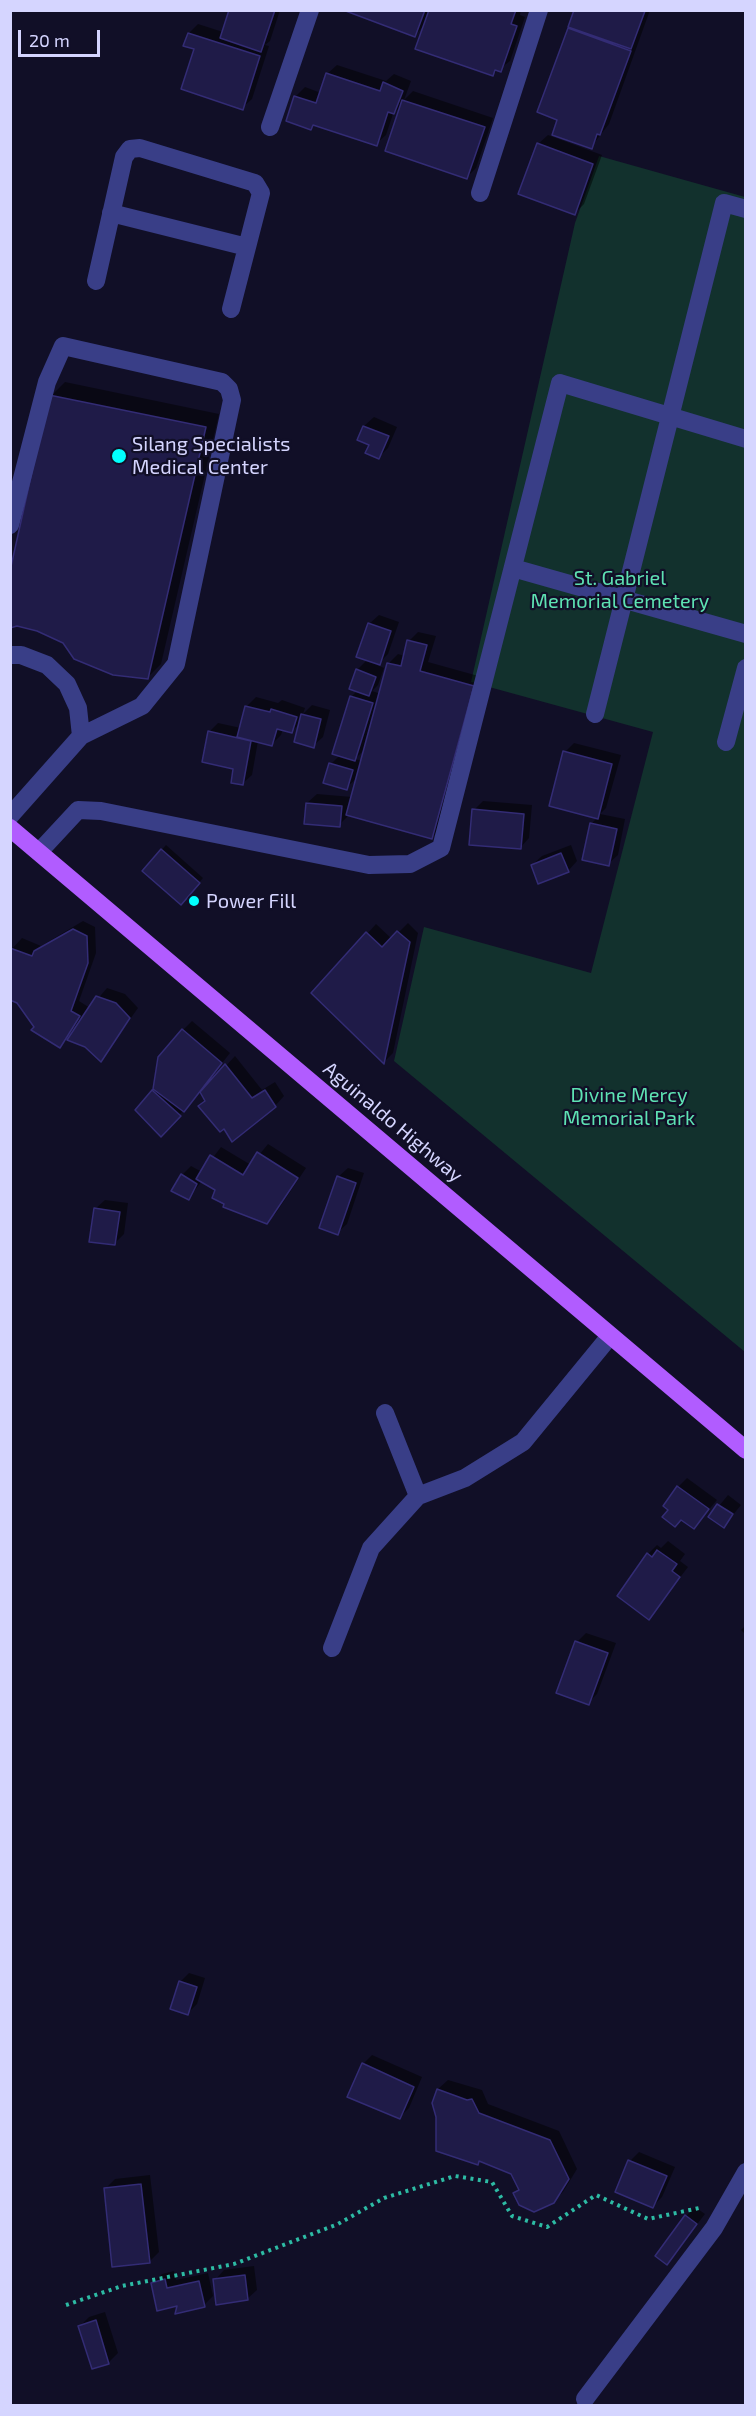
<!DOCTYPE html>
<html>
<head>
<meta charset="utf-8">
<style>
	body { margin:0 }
	#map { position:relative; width:756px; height:2416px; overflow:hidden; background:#110f27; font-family:"Exo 2",sans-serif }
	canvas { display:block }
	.frame { position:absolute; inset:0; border:12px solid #d5d5ff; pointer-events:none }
	.scale { position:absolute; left:18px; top:30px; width:82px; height:27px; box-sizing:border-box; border:3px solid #d5d5ff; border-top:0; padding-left:8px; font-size:18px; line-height:21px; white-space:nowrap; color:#d5d5ff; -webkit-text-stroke:4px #110f27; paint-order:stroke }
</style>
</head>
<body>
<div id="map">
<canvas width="756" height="2416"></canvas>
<div class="frame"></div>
<div class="scale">20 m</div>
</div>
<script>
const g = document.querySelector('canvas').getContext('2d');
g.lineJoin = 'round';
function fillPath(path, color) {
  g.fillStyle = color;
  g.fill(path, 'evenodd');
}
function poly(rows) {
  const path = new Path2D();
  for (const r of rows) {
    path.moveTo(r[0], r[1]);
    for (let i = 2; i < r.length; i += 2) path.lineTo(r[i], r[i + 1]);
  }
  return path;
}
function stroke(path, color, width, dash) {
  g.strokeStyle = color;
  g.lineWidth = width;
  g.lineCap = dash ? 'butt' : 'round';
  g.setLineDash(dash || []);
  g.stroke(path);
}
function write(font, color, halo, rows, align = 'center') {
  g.font = font + ' "Exo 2",sans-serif';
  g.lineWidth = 4.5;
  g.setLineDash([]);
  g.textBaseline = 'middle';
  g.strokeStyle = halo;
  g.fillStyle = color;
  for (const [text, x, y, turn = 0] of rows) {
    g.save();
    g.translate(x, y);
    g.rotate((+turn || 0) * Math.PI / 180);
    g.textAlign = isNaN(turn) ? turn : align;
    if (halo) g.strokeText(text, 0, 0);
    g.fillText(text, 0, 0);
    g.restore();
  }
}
fillPath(poly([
	[599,156,745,197,745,1352,394,1061,424,927,591,973,653,732,471,682,575,223]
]), '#12312d');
fillPath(poly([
	[230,10,280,10,270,41,265,45,269,46,252,99,242,108,196,48,189,33,198,24,223,32],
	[347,10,521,10,520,15,525,17,510,61,492,75,425,25,415,35],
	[576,10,650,10,609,124,591,147,559,119,569,29],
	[337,65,386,81,394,74,411,81,404,100,413,91,493,118,476,168,467,177,403,104,393,114,386,135,376,144,315,124,311,128,295,97,305,87,321,93,327,74],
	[548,135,602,155,584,204,575,213,538,144],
	[65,382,219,414,161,664,147,678,51,396],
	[374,417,397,427,388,448,379,457,371,444,359,439,364,426],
	[379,615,399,622,388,654,377,665,384,668,378,685,372,691,381,694,389,663,398,654,405,656,409,641,418,632,436,636,428,662,482,677,441,828,432,837,349,815,339,825,307,803,317,794,352,797,358,777,346,788,331,764,340,755,351,697,358,690,357,670,368,659,369,624],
	[366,748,362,761,355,759],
	[256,697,278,703,282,700,305,708,303,714,312,705,330,710,323,737,313,746,300,723,291,732,283,729,281,735,272,744,258,741,252,775,242,784,235,768,209,732,218,723,241,728,246,707],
	[574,743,621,755,606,808,600,814,625,819,618,855,608,864,592,823,598,817,565,752],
	[483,801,532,805,529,838,520,848,474,810],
	[166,845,203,878,185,899,144,870],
	[571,845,577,861,568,871,532,865,542,856],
	[83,921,95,927,96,953,79,1001,90,1008,107,988,125,994,138,1008,101,1060,85,1046,68,1038,60,1046,36,1026,10,951,22,938,41,946],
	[408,923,418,933,393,1053,384,1062,367,934,376,924,392,939],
	[192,1021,230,1053,208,1081,210,1083,235,1056,262,1090,275,1082,284,1096,275,1106,206,1100,201,1091,161,1135,137,1110,154,1090,183,1030],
	[268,1144,306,1168,276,1213,267,1222,227,1203,217,1190,202,1181,188,1199,182,1175,191,1166,202,1172,221,1147,251,1165],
	[348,1168,364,1173,347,1224,337,1233,338,1177],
	[105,1200,128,1203,124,1234,114,1244,95,1209],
	[687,1478,717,1500,694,1527,670,1510,678,1487],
	[728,1495,741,1505,724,1526,710,1517],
	[668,1541,685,1554,680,1561,688,1567,649,1618,648,1554,657,1545,661,1548],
	[746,1625,746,1635,741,1630],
	[586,1633,616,1643,597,1694,588,1703,577,1642],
	[189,1973,205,1978,197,2004,188,2013,180,1982],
	[372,2055,422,2077,409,2108,399,2118,363,2064],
	[448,2080,482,2090,488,2104,559,2131,577,2169,563,2192,553,2202,515,2194,520,2189,512,2173,480,2160,477,2163,437,2116,433,2103,438,2089],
	[639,2152,675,2167,662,2197,653,2206,630,2161],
	[150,2175,159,2252,149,2262,106,2188,115,2179],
	[695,2207,705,2214,667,2263,686,2216],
	[254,2266,257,2290,247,2299,215,2280,224,2270],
	[174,2271,176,2280,208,2273,213,2296,204,2305,179,2304,153,2283,162,2274],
	[105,2312,118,2353,108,2363,80,2326,89,2317]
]), '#0007');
const building = poly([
	[229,10,275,10,261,52,220,38,229,10],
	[343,10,425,10,415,37,343,10],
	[429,10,516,10,511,24,517,26,501,72,495,70,493,76,415,49,429,10],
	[574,10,642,10,645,11,631,49,568,27,574,10],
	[568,28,631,51,600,135,597,134,592,149,552,135,557,120,537,112,568,28],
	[188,33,260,56,243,110,181,89,194,49,183,46,188,33],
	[326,73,380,91,383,82,403,91,394,114,388,112,377,146,313,125,311,130,286,121,294,96,316,103,326,73],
	[402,100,485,127,467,179,385,151,402,100],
	[537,143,593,164,575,215,518,194,537,143],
	[49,395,206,427,148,679,113,675,74,659,63,643,37,631,17,626,10,628,10,571,49,395],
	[363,426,389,436,379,459,365,453,369,445,357,440,363,426],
	[368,623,391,631,380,665,356,657,368,623],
	[407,640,427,645,420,671,474,686,432,839,346,815,387,663,401,666,407,640],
	[356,669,376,677,369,696,349,689,356,669],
	[350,696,373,703,355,761,332,754,350,696],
	[245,706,270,712,271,709,297,717,292,733,277,729,272,746,237,737,245,706],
	[301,714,321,719,314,748,294,742,301,714],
	[208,731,251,741,243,785,231,783,233,769,202,762,208,731],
	[563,751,612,764,598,819,549,806,563,751],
	[329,763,353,770,347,790,323,783,329,763],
	[306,803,342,806,340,827,304,824,306,803],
	[472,809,524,814,521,849,469,845,472,809],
	[590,823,617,829,609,866,582,860,590,823],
	[161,849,200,883,181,905,142,871,161,849],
	[561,853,569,872,538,884,531,865,561,853],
	[73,929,87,936,88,963,71,1011,80,1016,60,1048,31,1030,34,1027,17,1003,10,1000,10,948,32,956,34,951,73,929],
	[397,931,410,942,384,1064,311,993,366,932,382,947,397,931],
	[96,996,116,1003,130,1018,101,1062,85,1047,67,1040,96,996],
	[182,1029,222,1063,184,1112,153,1089,158,1057,182,1029],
	[225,1064,252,1098,265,1090,276,1107,232,1142,224,1129,220,1132,198,1106,205,1101,200,1092,225,1064],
	[152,1090,181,1116,161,1137,135,1110,152,1090],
	[257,1152,298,1178,267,1224,223,1207,224,1204,212,1198,215,1190,196,1179,210,1155,243,1175,257,1152],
	[181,1174,197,1184,189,1200,171,1191,181,1174],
	[337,1176,356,1183,338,1235,319,1228,337,1176],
	[94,1208,120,1212,115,1245,89,1242,94,1208],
	[677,1486,709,1509,694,1529,681,1520,675,1527,662,1517,668,1510,663,1506,677,1486],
	[717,1504,733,1514,724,1528,708,1517,717,1504],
	[657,1550,677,1564,672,1571,680,1577,649,1620,617,1596,647,1553,652,1557,657,1550],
	[575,1641,608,1653,589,1705,556,1693,575,1641],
	[179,1981,197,1987,188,2015,170,2009,179,1981],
	[362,2063,414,2087,400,2119,347,2097,362,2063],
	[437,2089,467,2100,472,2099,479,2113,550,2140,569,2179,554,2203,534,2212,519,2205,513,2193,519,2190,511,2174,479,2161,478,2165,436,2151,436,2117,432,2103,437,2089],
	[628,2160,667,2176,653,2208,615,2192,628,2160],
	[141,2184,150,2263,112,2267,104,2188,141,2184],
	[685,2215,697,2224,667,2265,655,2256,685,2215],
	[245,2275,248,2300,216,2305,213,2279,245,2275],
	[165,2279,167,2288,199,2281,205,2307,175,2314,177,2306,157,2311,151,2283,165,2279],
	[96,2320,109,2364,92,2369,78,2326,96,2320]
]);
fillPath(building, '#1f1b48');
stroke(building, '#332c75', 1.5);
stroke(poly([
	[66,2305,122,2286,234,2264,338,2224,384,2198,455,2176,492,2182,512,2216,547,2227,596,2195,648,2219,699,2208]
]), '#2dbba4', 4, [3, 4.5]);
stroke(poly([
	[270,127,310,10],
	[480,193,539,10],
	[111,213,247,247],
	[96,281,124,157,130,149,140,148,255,183,261,193,231,309],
	[10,525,47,382,63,346,222,382,229,389,232,400,176,664,142,706,81,736,10,816],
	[513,568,746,634],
	[10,655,21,655,47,665,67,684,78,708,81,736],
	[595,714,724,203,746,209],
	[726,742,746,668],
	[39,852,78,810,101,811,369,865,410,864,441,848,560,383,746,439],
	[385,1413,418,1496],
	[332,1648,371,1548,418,1496,465,1478,523,1442,610,1336],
	[585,2399,714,2228,746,2172]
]), '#393e87', 18);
stroke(poly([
	[10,828,746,1450]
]), '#b15cff', 18);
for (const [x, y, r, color] of [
	[119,456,8,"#01fffe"],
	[194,901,6,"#01fffe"]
]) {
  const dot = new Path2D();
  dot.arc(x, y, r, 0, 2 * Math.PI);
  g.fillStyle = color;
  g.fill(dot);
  stroke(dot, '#110f27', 2);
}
write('20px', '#d5d5ff', '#110f27', [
	["Silang Specialists",132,444],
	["Medical Center",132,467],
	["Power Fill",206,901]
], 'left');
write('20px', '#5ee2b3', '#110f27', [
	["St. Gabriel",620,578],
	["Memorial Cemetery",620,601],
	["Divine Mercy",629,1095],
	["Memorial Park",629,1118]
]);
write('20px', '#d5d5ff', '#110f27', [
	["Aguinaldo Highway",393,1122,40]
]);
</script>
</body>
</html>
